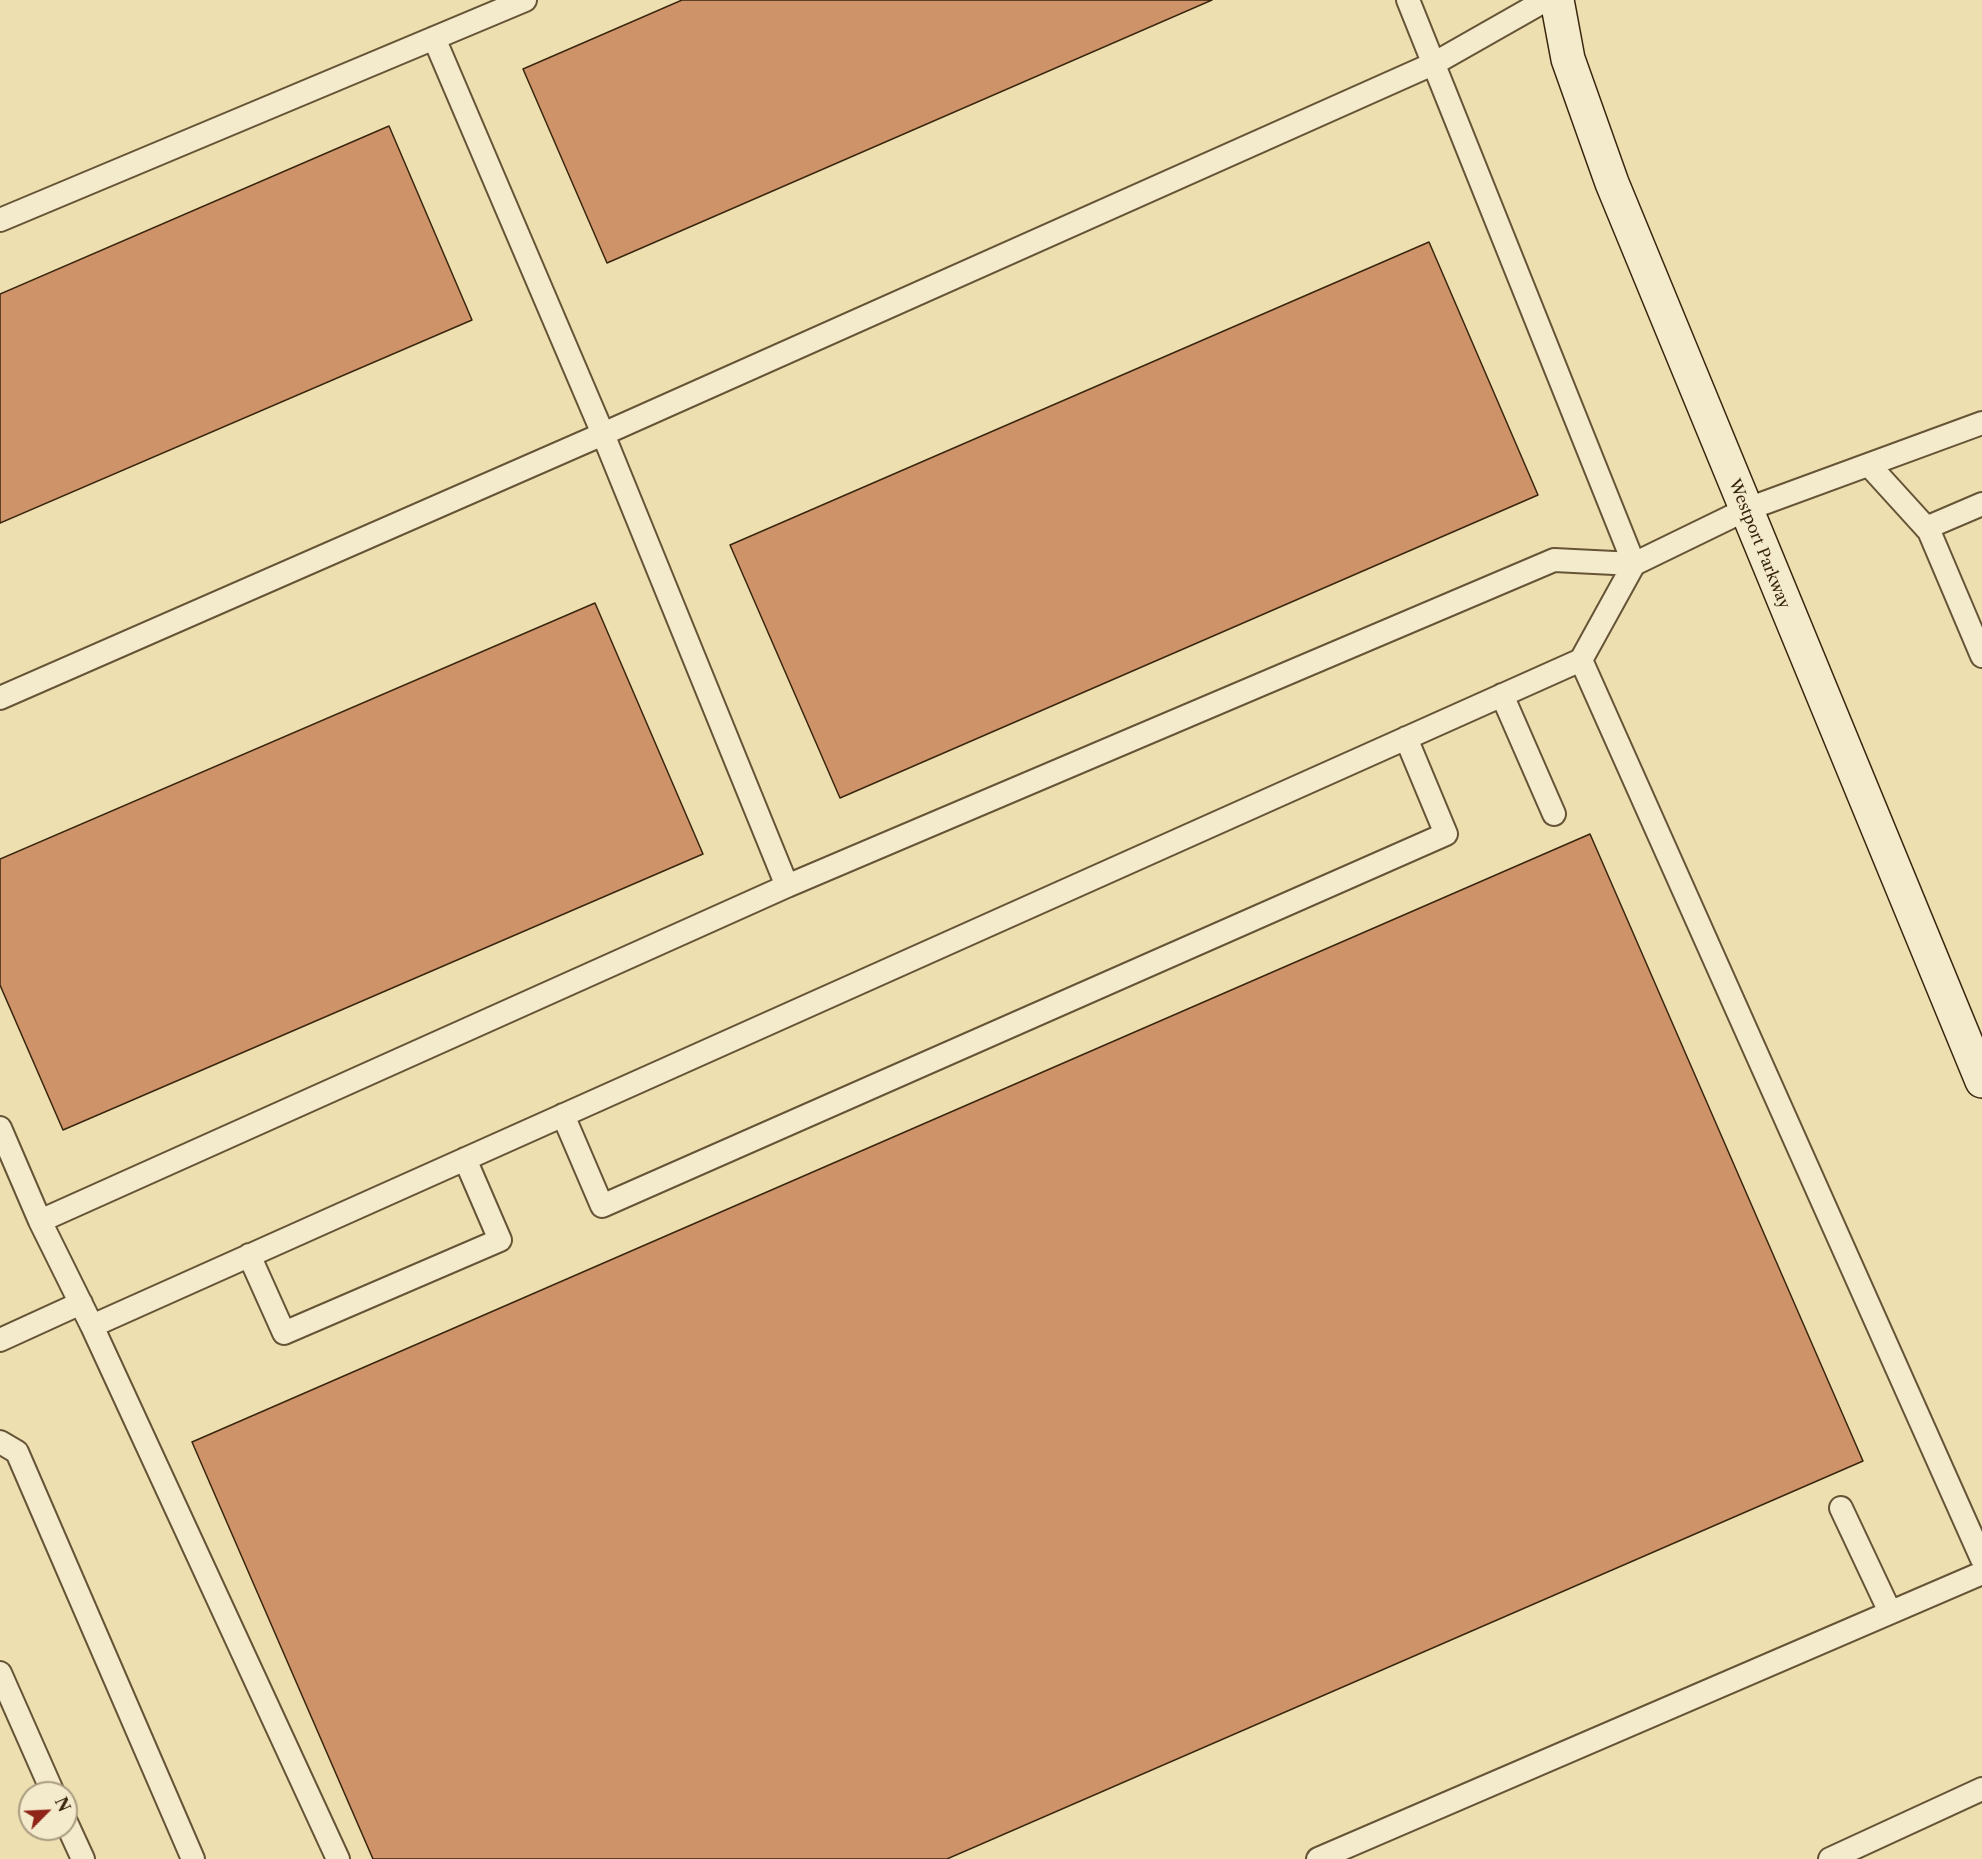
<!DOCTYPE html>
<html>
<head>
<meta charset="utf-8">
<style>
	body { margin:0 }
	#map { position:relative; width:1982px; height:1859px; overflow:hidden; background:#eedfb0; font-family:"Libre Caslon Text",serif }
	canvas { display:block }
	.north { position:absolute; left:18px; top:1781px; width:60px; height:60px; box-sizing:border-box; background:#f4eacc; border:2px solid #a99c80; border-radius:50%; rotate:66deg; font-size:16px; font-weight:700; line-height:24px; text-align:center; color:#39260e }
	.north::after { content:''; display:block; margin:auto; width:21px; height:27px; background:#8f2418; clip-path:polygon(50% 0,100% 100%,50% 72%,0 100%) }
</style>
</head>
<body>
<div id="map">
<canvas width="1982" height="1859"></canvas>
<div class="north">N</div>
</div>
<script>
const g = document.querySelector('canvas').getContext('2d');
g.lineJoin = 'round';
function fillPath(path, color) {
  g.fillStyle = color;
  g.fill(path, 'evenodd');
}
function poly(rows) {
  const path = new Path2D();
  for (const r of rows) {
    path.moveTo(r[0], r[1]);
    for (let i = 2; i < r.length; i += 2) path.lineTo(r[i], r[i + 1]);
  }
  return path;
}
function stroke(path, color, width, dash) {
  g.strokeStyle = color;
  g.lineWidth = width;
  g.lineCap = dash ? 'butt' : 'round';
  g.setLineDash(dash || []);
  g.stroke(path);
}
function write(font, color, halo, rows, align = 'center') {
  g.font = font + ' "Libre Caslon Text",serif';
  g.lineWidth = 4.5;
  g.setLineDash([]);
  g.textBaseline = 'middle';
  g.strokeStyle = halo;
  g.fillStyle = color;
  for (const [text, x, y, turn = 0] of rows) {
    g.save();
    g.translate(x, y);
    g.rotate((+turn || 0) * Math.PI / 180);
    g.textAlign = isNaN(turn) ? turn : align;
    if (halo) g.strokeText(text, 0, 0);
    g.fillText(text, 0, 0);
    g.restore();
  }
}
const building = poly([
	[682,0,1212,0,607,263,523,69,682,0],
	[389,126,472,320,0,523,0,294,389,126],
	[1429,242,1538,495,840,798,730,545,1429,242],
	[595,603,703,854,63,1130,0,985,0,859,595,603],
	[1590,834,1863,1461,947,1859,373,1859,192,1442,1590,834]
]);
fillPath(building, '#cf936a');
stroke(building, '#39260e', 1.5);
const lane = poly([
	[1408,0,1634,564,1745,510,1982,423],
	[434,38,603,434,787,886,1554,560,1634,564,1581,660,1982,1559],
	[0,220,525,0],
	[1869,465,1929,531,1982,656],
	[1926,528,1982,504],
	[1502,695,1554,814],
	[0,698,603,434,1435,63,1546,0],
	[563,1115,602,1206,1446,834,1406,738],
	[0,1128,40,1221,787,886],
	[40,1221,92,1326,1581,660],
	[249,1255,284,1333,500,1240,465,1159],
	[92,1326,338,1859],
	[0,1340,81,1303],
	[0,1442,17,1452,193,1859],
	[1841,1508,1890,1612],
	[0,1673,53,1793],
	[66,1822,83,1859],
	[1318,1859,1982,1573],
	[1830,1859,1982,1789]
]);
const secondary = poly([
	[1557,0,1568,59,1612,183,1982,1081]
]);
stroke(lane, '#665436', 26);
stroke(secondary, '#39260e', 36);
stroke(lane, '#f4eacc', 22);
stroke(secondary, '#f4eacc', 33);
write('16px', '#39260e', '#f4eacc', [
	["Westport Parkway",1759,544,68]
]);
</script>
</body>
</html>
